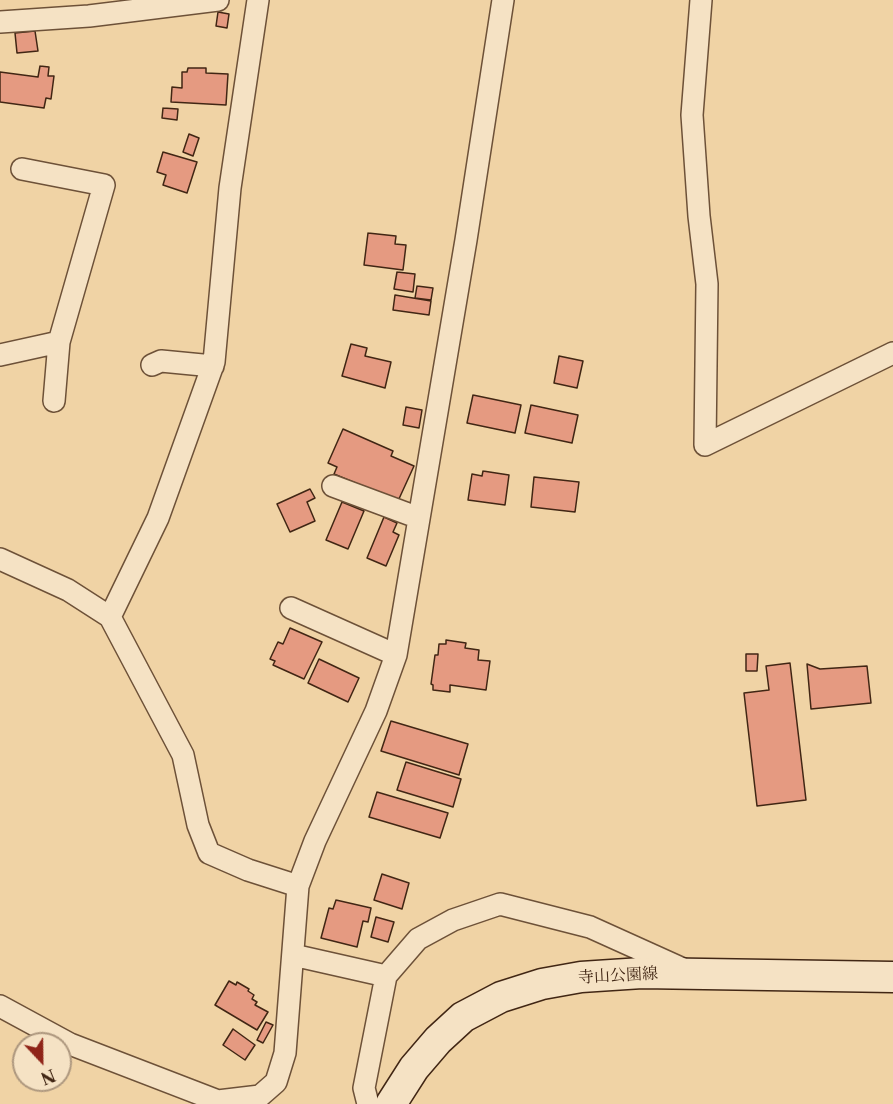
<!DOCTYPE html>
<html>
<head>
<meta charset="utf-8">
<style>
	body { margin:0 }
	#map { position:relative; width:893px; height:1104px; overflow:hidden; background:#f0d3a5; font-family:"Libre Caslon Text",serif }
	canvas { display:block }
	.north { position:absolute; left:12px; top:1032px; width:60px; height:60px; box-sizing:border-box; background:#f5e2c4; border:2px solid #ad977e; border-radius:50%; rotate:158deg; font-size:16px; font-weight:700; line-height:24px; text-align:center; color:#412614 }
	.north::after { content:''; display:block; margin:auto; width:21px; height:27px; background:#8f2418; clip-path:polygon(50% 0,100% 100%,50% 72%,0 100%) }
</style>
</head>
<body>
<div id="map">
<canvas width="893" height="1104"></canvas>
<div class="north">N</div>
</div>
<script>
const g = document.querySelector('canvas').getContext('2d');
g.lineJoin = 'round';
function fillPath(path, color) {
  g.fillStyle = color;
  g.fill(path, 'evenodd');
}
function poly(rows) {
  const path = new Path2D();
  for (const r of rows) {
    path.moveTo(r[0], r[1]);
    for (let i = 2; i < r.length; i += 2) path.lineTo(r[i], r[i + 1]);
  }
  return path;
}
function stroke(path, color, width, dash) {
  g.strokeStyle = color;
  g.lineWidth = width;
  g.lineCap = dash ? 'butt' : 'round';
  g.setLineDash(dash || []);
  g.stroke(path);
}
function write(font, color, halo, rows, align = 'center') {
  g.font = font + ' "Libre Caslon Text","Noto Serif JP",serif';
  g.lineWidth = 6;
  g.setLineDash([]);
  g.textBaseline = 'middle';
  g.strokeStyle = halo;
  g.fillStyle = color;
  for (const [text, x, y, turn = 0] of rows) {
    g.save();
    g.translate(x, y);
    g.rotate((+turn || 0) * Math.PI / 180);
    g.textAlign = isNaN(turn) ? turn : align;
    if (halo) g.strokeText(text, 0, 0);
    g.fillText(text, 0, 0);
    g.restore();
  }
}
const building = poly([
	[218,12,229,14,227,28,216,26,218,12],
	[35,31,38,51,17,53,15,33,35,31],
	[40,66,49,67,48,76,54,76,51,99,46,98,44,108,0,102,0,72,38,77,40,66],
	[188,68,206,68,206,73,228,74,226,105,171,102,172,87,182,88,182,72,187,72,188,68],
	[163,108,178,109,177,120,162,118,163,108],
	[189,134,199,138,193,156,183,152,189,134],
	[163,152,197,162,187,193,163,185,166,175,157,172,163,152],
	[368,233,396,236,395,244,406,245,403,270,364,265,368,233],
	[397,272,415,274,413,292,394,289,397,272],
	[417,286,433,288,431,300,415,298,417,286],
	[395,295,431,301,429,315,393,310,395,295],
	[351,344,367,348,365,356,391,362,385,388,342,376,351,344],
	[559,356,583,361,577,388,554,383,559,356],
	[473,395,521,405,515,433,467,423,473,395],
	[531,405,578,415,572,443,525,433,531,405],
	[406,407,422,410,419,428,403,425,406,407],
	[343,429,393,451,391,456,414,466,398,501,334,474,337,467,328,463,343,429],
	[483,471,509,475,505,505,468,500,472,474,482,476,483,471],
	[534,477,579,482,575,512,531,507,534,477],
	[310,489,315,498,307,502,315,521,290,532,277,504,310,489],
	[342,502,364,511,348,549,326,540,342,502],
	[384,517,397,523,393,532,399,535,386,566,367,558,384,517],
	[290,628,322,642,304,679,273,665,275,661,270,659,278,642,283,644,290,628],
	[446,640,466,643,465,648,479,650,478,660,490,661,486,690,450,685,450,692,433,690,433,685,431,684,435,655,438,655,439,644,446,644,446,640],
	[746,654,758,654,757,671,746,671,746,654],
	[319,659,359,678,348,702,308,683,319,659],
	[790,663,806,800,757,806,744,693,769,690,766,666,790,663],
	[807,664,820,669,867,666,871,703,811,709,807,664],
	[391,721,468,744,459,775,381,751,391,721],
	[406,762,461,779,453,807,397,790,406,762],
	[377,792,448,813,440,838,369,817,377,792],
	[382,874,409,883,402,909,374,900,382,874],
	[336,900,371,908,368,922,363,921,357,947,321,938,329,908,333,909,336,900],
	[376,917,394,922,388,942,371,937,376,917],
	[229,981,236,985,237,982,249,989,248,991,254,995,252,999,257,1002,255,1005,268,1012,257,1030,215,1005,229,981],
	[266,1022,273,1025,263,1043,257,1040,266,1022],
	[233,1029,255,1045,245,1060,223,1045,233,1029]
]);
fillPath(building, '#e59a81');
stroke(building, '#412614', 1.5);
const minor = poly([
	[701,0,692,115,699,216,707,284,705,445,893,353],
	[0,22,89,16,218,0],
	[0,355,59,342,104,185,22,169],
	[152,365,161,361,213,366],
	[54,401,59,342],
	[333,486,419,518],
	[0,559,68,590,110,617,183,755,198,825,209,853,248,870,298,886],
	[291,608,396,655],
	[110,617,158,518,214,362,230,188,258,0],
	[293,955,386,976],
	[0,1006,70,1044,218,1101,260,1096,276,1082,285,1053,298,886,315,841,376,711,396,655,466,240,503,0],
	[368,1104,364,1088,386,976,418,939,453,920,500,904,590,927,683,969]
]);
const secondary = poly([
	[391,1104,414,1068,438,1040,463,1017,501,997,542,984,581,977,642,973,893,977]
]);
stroke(minor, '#6d5138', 24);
stroke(secondary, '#412614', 33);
stroke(minor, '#f5e2c4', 21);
stroke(secondary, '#f5e2c4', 30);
write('16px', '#412614', '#f5e2c4', [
	["寺山公園線",618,976,-3]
]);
</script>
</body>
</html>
